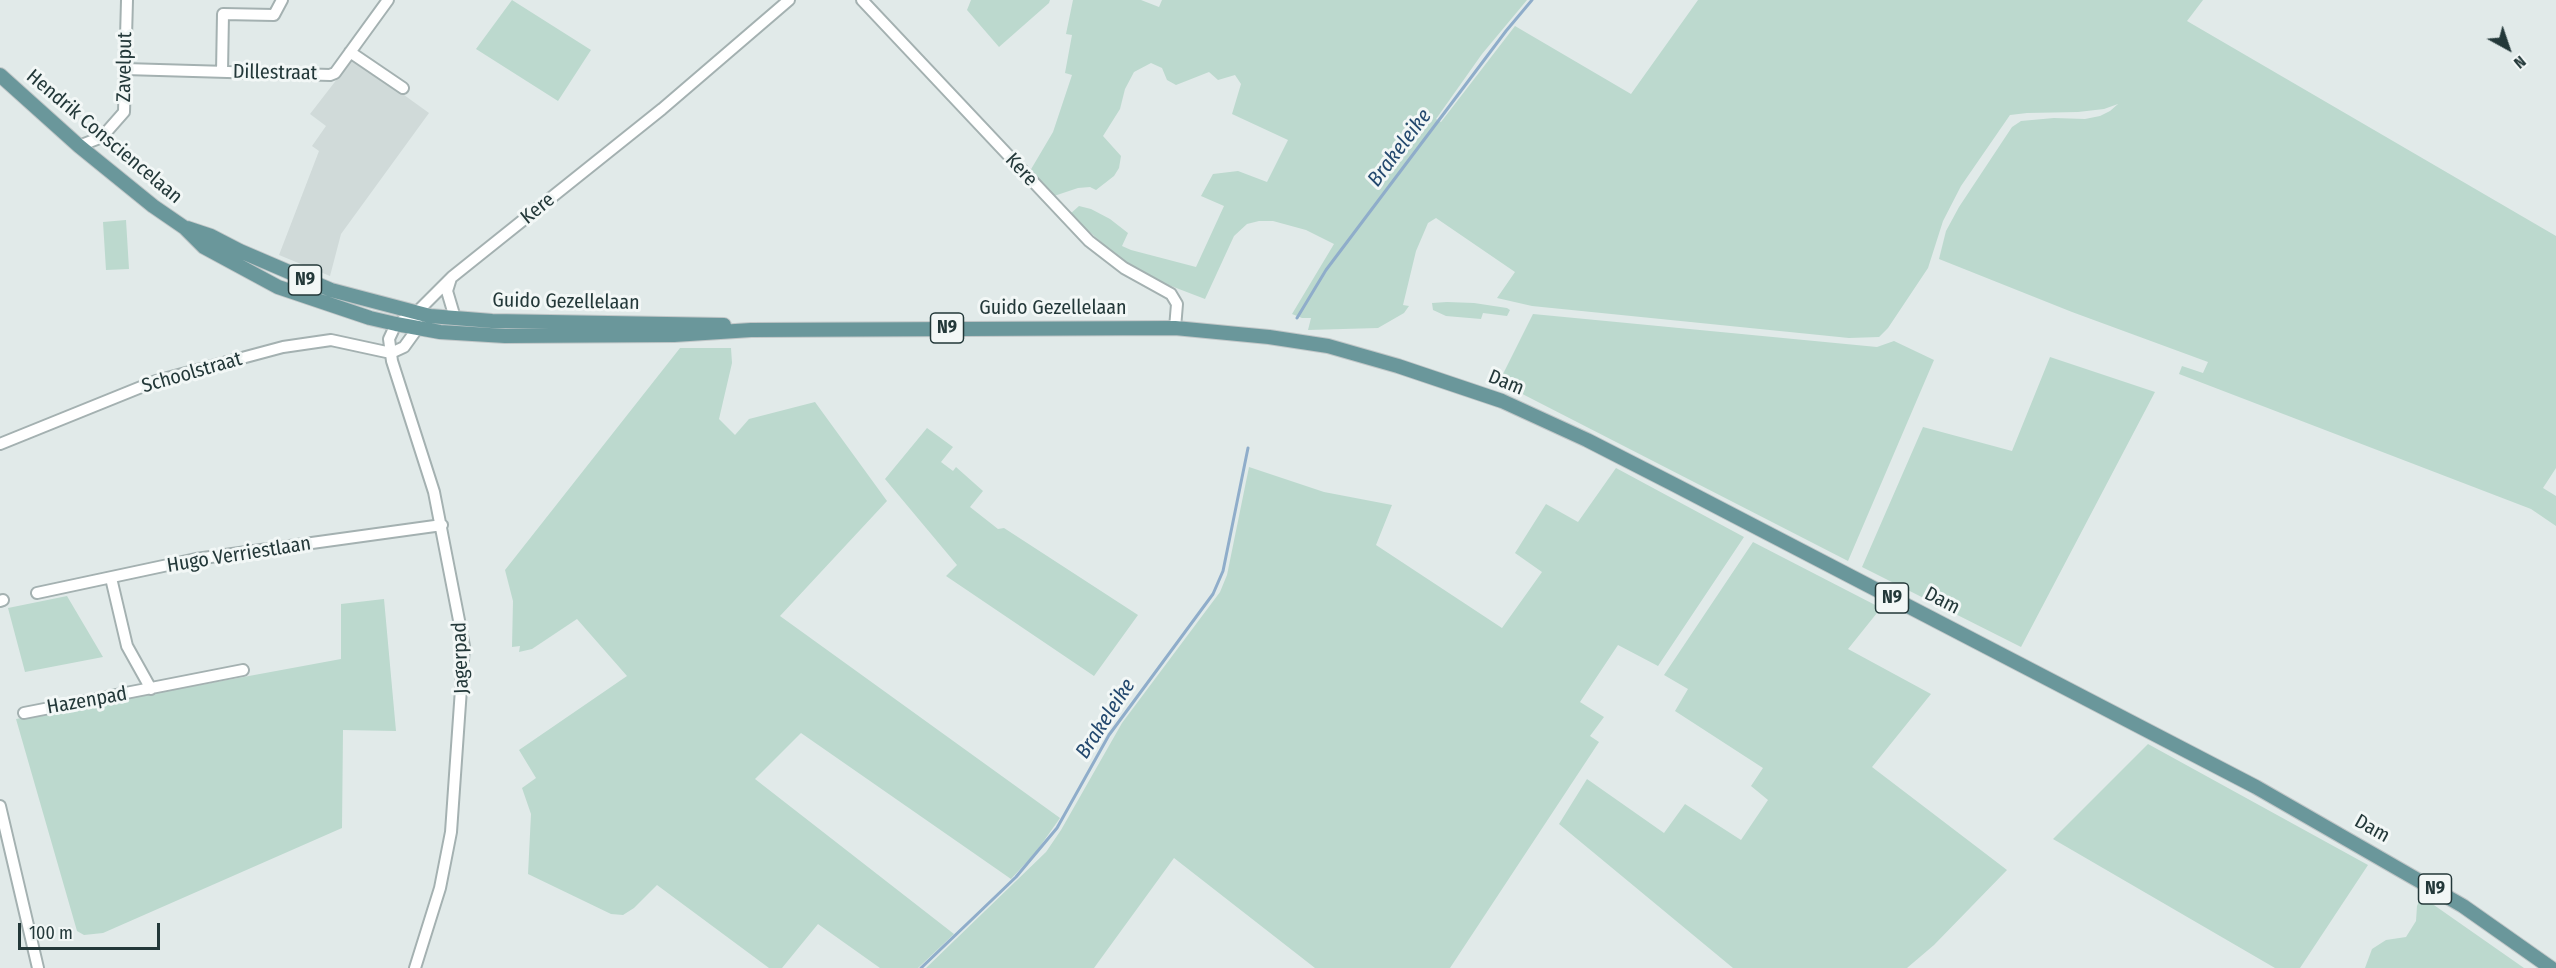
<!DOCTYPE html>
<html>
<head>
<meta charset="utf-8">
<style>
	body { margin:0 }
	#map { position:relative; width:2556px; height:968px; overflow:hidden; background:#e1eae9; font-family:"Fira Sans Condensed",sans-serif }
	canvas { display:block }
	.north { position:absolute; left:2478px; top:18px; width:60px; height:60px; -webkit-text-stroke:4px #f2f7f6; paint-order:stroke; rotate:140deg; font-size:16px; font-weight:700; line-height:24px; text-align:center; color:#233839 }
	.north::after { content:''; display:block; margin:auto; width:21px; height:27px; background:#233839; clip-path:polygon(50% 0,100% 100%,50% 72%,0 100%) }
	.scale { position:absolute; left:18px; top:923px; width:142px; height:27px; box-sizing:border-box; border:3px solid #233839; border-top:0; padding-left:8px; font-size:18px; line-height:21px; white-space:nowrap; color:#233839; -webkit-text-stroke:4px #f2f7f6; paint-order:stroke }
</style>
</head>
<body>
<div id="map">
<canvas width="2556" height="968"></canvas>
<div class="north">N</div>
<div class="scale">100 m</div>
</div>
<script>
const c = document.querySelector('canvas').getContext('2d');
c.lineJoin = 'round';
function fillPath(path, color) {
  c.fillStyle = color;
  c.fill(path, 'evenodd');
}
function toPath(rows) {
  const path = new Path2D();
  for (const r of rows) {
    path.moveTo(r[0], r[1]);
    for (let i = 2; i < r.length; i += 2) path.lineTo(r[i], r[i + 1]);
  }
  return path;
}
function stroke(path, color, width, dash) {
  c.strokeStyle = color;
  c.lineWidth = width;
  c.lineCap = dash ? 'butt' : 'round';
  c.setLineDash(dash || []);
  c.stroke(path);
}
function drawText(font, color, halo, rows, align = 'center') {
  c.font = font + ' "Fira Sans Condensed",sans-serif';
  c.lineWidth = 6;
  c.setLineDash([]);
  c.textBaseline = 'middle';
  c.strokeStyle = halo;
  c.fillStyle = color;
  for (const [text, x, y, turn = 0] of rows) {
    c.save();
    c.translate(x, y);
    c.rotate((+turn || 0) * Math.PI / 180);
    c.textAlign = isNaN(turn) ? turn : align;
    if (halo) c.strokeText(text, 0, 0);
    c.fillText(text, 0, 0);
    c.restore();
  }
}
fillPath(toPath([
	[351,61,357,61,429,113,341,234,330,276,279,255,319,151,312,146,326,126,310,114]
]), '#d0dad9');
fillPath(toPath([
	[512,0,591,50,558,101,476,49],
	[971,0,1050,0,1049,3,999,47,967,10],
	[1073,0,1141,0,1159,7,1162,0,1527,0,1482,54,1436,119,1441,122,1515,26,1631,94,1698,0,2203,0,2187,21,2556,236,2556,468,2543,488,2556,496,2556,526,2531,509,2179,374,2182,366,2203,373,2208,362,2072,312,1939,259,1946,231,1959,207,2012,127,2021,121,2054,118,2085,119,2100,116,2110,111,2118,104,2104,109,2078,112,2027,113,2010,115,1961,186,1943,221,1928,268,1888,328,1879,337,1849,338,1532,306,1497,298,1515,272,1436,218,1428,223,1416,251,1403,305,1409,306,1404,313,1378,328,1308,330,1311,318,1302,318,1292,314,1334,244,1306,230,1273,221,1259,221,1247,224,1234,236,1205,299,1145,276,1112,252,1070,214,1079,206,1091,209,1110,219,1128,233,1122,246,1131,250,1196,267,1224,206,1201,196,1213,174,1238,171,1267,182,1288,140,1232,114,1241,84,1235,75,1218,80,1209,72,1176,85,1167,80,1162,68,1151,63,1134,72,1125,89,1120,109,1103,136,1121,156,1119,168,1114,176,1096,190,1090,187,1078,188,1054,196,1030,171,1053,132,1072,75,1065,73,1072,35,1066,34],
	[126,220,129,269,106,270,103,222],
	[1447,302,1474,303,1507,308,1510,310,1507,316,1483,313,1481,319,1446,316,1433,310,1432,303],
	[1533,314,1877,347,1894,341,1934,360,1848,561,1499,382],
	[680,348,731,348,732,363,719,419,735,435,749,419,815,402,887,501,780,616,1060,818,1036,852,1011,879,801,733,755,779,954,934,918,968,880,968,818,924,782,968,769,968,657,885,634,908,623,915,611,914,528,874,531,814,522,788,536,778,519,750,627,676,577,619,532,649,519,652,520,646,512,647,513,601,505,570],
	[2050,357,2155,392,2021,647,1862,567,1923,427,2012,451],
	[927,428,953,447,941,462,953,471,956,467,983,491,970,507,998,529,1004,528,1138,615,1094,676,946,576,957,565,885,479],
	[1249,467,1324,492,1392,505,1376,545,1502,628,1542,572,1515,553,1546,504,1578,522,1616,468,1744,537,1658,666,1618,645,1580,702,1604,717,1590,736,1599,742,1450,968,1315,968,1174,858,1094,968,926,968,1046,852,1061,830,1122,723,1220,592,1227,575],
	[1753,542,1881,608,1848,649,1931,694,1872,767,2007,870,1934,945,1907,968,1733,968,1559,824,1587,779,1664,833,1685,804,1741,840,1768,800,1751,786,1763,768,1675,711,1688,689,1664,675],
	[67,596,103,657,25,672,8,608],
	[384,599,396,731,343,730,342,828,103,933,84,935,77,931,16,719,341,659,341,604],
	[2148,744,2368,865,2300,968,2275,968,2053,839],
	[2421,896,2524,968,2365,968,2372,949,2386,940,2406,937,2416,921,2417,906]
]), '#bcd9ce');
stroke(toPath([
	[1297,318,1326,270,1506,31,1532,0],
	[921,968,1016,877,1057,828,1109,735,1213,594,1223,571,1248,448]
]), '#8fadca', 3);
const minor = toPath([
	[862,0,1089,241,1124,268,1171,294,1177,304,1175,328],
	[350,52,403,88],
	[125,69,330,75,335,73,388,0],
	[222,72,223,14,274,15,282,0],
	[79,146,102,137,124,112,127,0],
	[451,278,447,291,455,318],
	[0,444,156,381,283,347,331,340,391,353,404,347,417,329,417,322],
	[111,578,127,646,151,689],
	[37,593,196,559,442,525],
	[0,601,3,600],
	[24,713,243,670],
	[0,806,38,968],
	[415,968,440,888,451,832,464,646,434,492,392,361,389,339,396,324,417,312,452,277,662,109,789,0]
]);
const major = toPath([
	[0,75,79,146,153,206,185,228,204,247,278,287,370,318,396,324,440,332,505,336,674,335,751,330,1175,328,1269,337,1328,346,1398,366,1502,401,1587,440,1675,485,2256,787,2463,906,2551,968],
	[187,228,211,236,240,251,331,290,430,316,492,321,724,325]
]);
stroke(minor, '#a4b1b1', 14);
stroke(major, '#c1c7c8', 16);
stroke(minor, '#fff', 10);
stroke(major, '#6a979b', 14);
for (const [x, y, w] of [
	[305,280,33],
	[947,328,33],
	[1892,598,33],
	[2435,889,33]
]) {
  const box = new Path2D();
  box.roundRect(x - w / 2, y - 15, w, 30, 4.5);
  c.fillStyle = '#f2f7f6';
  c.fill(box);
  stroke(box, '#233839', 1.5);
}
drawText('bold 18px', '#233839', null, [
	["N9",305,280],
	["N9",947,328],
	["N9",1892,598],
	["N9",2435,889]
]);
drawText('20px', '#233839', '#f2f7f6', [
	["Zavelput",125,67,-89],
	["Dillestraat",275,73,1],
	["Hendrik Consciencelaan",104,137,40],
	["Kere",1021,170,47],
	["Kere",538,209,-39],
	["Guido Gezellelaan",566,302,1],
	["Guido Gezellelaan",1053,308],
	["Schoolstraat",192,373,-16],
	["Dam",1506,383,22],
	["Hugo Verriestlaan",239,555,-9],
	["Dam",1942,601,27],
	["Jagerpad",461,658,-92],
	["Hazenpad",87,701,-10],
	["Dam",2372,829,29]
]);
drawText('italic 21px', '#24496f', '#f2f7f6', [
	["Brakeleike",1400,148,-53],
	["Brakeleike",1106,719,-57]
]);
</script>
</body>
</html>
